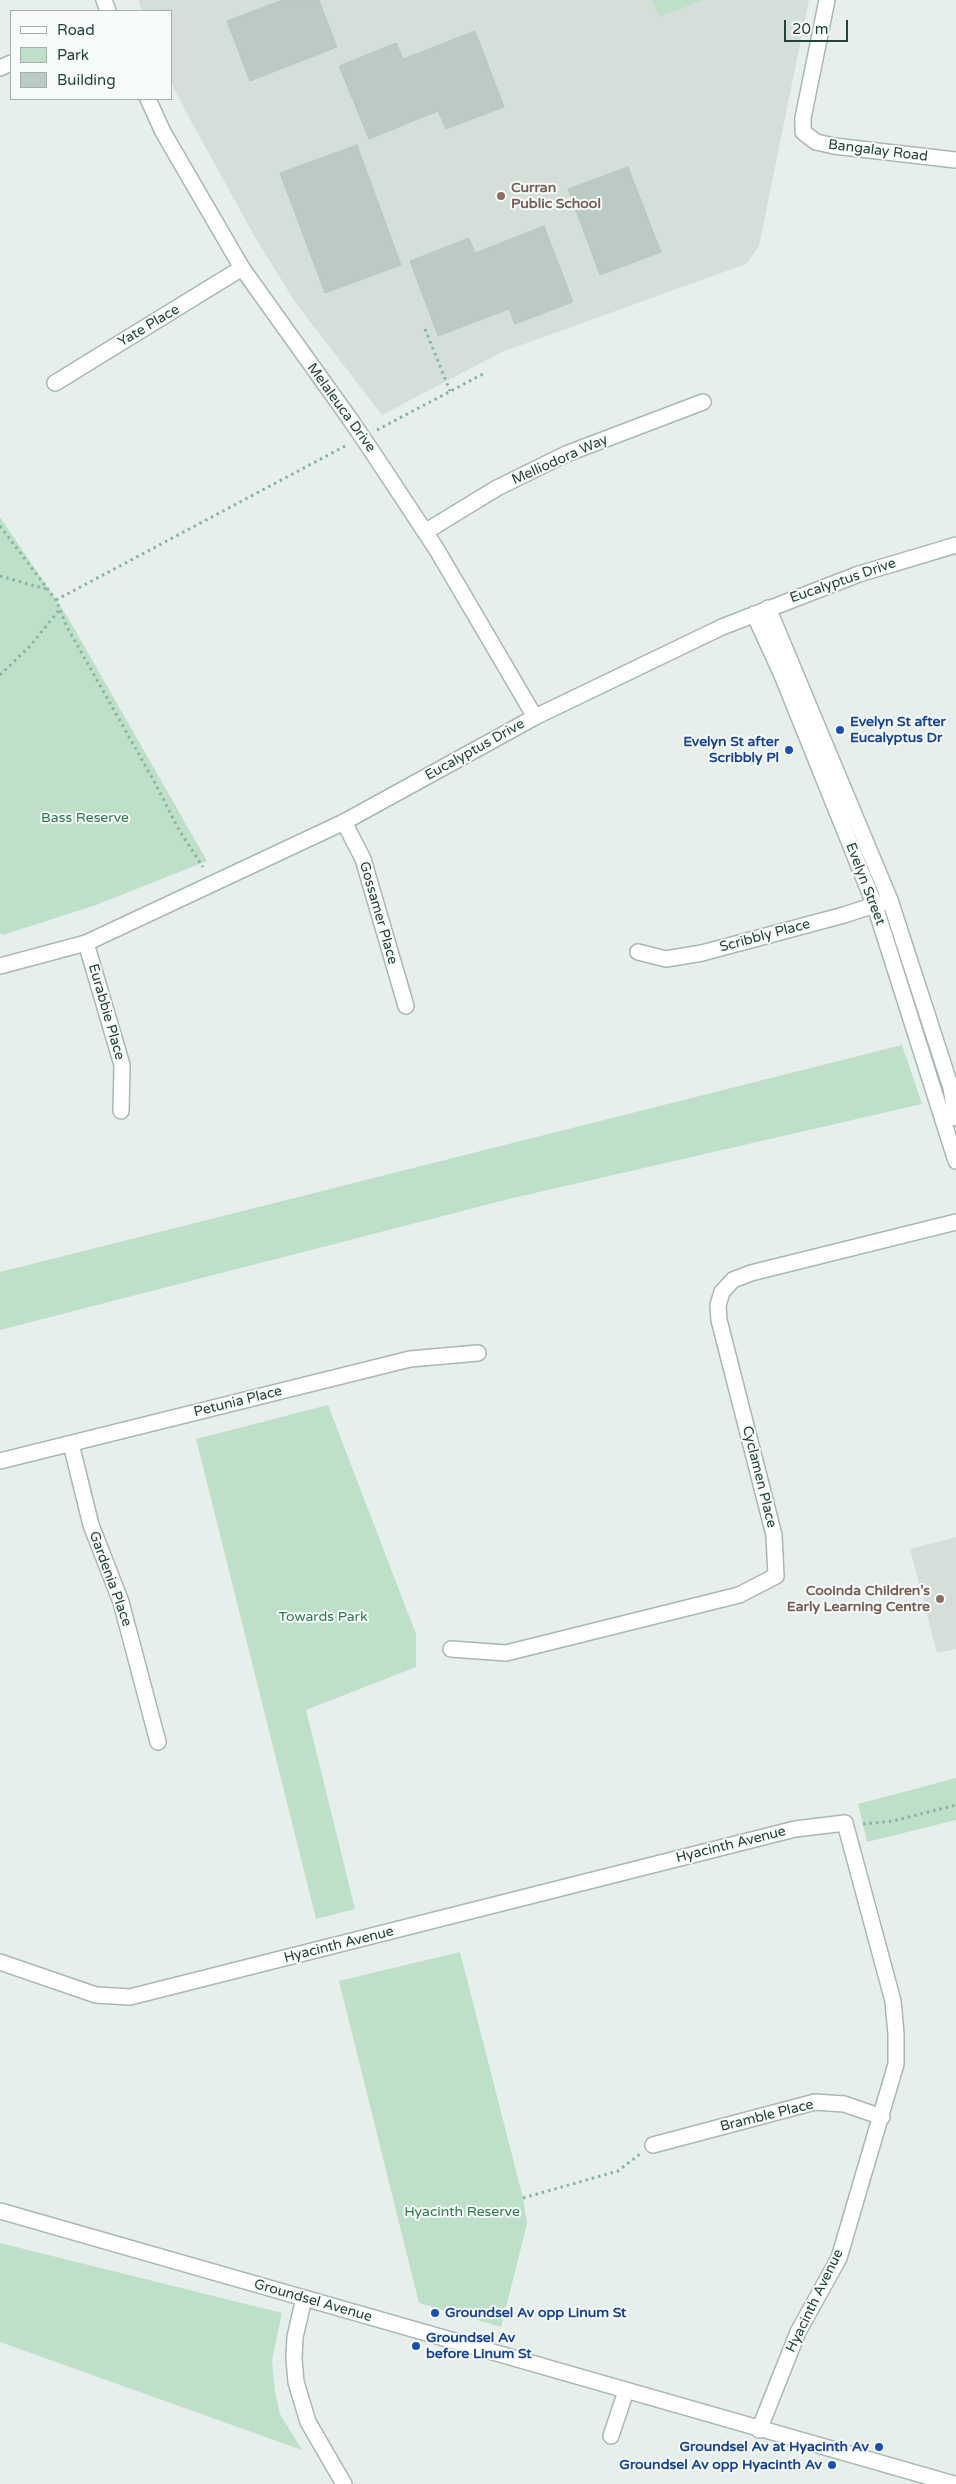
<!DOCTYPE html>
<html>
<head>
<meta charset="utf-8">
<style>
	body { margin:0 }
	#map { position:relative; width:956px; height:2484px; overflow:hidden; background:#e6efeb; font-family:"Varela Round",sans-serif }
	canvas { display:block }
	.legend { position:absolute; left:10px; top:10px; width:162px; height:90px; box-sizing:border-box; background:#f7fbf9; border:1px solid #a3b1ad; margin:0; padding:6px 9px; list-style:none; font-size:15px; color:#24423a }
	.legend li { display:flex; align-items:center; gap:10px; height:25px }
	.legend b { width:25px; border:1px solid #a3b1ad }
	.scale { position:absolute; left:784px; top:20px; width:64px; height:22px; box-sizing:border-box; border:2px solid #24423a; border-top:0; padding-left:6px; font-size:15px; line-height:18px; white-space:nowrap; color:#24423a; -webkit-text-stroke:4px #f7fbf9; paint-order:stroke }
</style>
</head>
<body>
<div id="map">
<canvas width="956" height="2484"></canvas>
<ul class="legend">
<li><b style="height:6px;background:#fff"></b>Road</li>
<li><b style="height:14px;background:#bfe0c8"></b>Park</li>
<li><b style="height:14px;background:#bbcac4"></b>Building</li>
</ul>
<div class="scale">20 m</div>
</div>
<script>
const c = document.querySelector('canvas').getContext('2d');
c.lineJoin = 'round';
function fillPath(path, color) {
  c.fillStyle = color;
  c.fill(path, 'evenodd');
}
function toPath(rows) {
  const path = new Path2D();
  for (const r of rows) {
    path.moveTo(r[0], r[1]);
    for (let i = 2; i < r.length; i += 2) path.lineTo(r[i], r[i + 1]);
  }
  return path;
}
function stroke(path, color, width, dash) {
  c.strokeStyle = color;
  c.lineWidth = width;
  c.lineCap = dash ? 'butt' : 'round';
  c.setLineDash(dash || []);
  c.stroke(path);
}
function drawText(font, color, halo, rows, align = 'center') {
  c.font = font + ' "Varela Round",sans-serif';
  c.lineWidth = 4;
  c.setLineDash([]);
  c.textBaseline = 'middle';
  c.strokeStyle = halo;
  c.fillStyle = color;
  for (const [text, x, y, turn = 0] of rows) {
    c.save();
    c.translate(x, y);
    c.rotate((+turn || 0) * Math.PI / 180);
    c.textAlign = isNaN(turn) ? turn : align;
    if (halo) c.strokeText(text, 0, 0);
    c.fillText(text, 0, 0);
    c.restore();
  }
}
fillPath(toPath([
	[138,0,809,0,759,246,746,264,502,352,382,415,295,302,255,237,191,121,171,82,171,11,142,11],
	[956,1537,956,1649,937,1653,910,1549]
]), '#d4dfda');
fillPath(toPath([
	[652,0,704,0,659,17],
	[0,517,67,616,207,861,96,905,3,935,0,933],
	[902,1045,922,1104,509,1199,0,1330,0,1272],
	[328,1405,416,1634,416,1667,306,1710,355,1909,316,1919,196,1439],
	[956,1778,956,1820,867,1842,858,1804],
	[460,1952,523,2198,527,2224,501,2327,419,2303,339,1981],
	[0,2243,282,2313,272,2360,275,2392,280,2414,302,2450,0,2342]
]), '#bfe0c8');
const building = toPath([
	[282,0,319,0,337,47,250,81,227,21,282,0],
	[475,31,504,107,446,129,438,111,369,139,339,66,396,43,403,59,475,31],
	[357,145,401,265,325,293,280,173,357,145],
	[628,167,661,252,600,275,568,189,628,167],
	[544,226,573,302,515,324,509,309,438,336,410,261,469,238,475,253,544,226]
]);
fillPath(building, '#bbcac4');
stroke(building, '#b8c9c2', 1);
const minor = toPath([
	[104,0,108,11],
	[827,0,803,118,803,132,816,142,834,146,956,160],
	[0,68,11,63],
	[148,99,163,132,242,268,350,419],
	[55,383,242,268],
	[373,453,437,550,535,717],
	[425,532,497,488,566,454,703,402],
	[344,822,363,859,406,1006],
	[86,943,122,1065,121,1111],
	[638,952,666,959,702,953,844,915,890,900],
	[71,1444,91,1525,121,1602,158,1742],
	[0,1461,410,1359,478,1353],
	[451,1649,506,1653,739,1595,776,1576,774,1535,719,1320,718,1305,722,1292,733,1280,751,1273,956,1222],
	[0,1962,96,1995,130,1997,795,1829,845,1823,893,2001,896,2034,896,2064,839,2258,798,2332,759,2430],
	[653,2145,815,2102,844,2104,882,2117],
	[304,2298,295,2337,294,2359,296,2382,308,2422,344,2484],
	[611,2436,626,2391]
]);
const tertiary = toPath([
	[768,608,890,900,951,1088,956,1118],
	[754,614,781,673,875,906,956,1161],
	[0,966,86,943,344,822,535,717,722,627,859,574,956,545],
	[0,2211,954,2484]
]);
stroke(minor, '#a8b8b2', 18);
stroke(tertiary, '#a8b8b2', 18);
stroke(toPath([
	[425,329,450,391],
	[377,430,483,374],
	[0,526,56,600,67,627,154,781,179,830,203,867],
	[0,576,46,589],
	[56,600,347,445],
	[0,675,31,645,60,609],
	[863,1824,893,1821,956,1805],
	[523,2198,618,2171,640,2154]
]), '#86b3a5', 3, [2.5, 4]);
stroke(minor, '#fff', 15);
stroke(tertiary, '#fff', 15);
const minorBridge = toPath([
	[350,419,373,453]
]);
stroke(minorBridge, '#a8b8b2', 18, []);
stroke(minorBridge, '#fff', 15);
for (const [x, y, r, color] of [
	[501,196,5,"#8d6e63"],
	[840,730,5,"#1a4fb4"],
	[789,750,5,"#1a4fb4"],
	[940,1599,5,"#8d6e63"],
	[435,2313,5,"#1a4fb4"],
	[416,2346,5,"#1a4fb4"],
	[879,2447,5,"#1a4fb4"],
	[832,2465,5,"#1a4fb4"]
]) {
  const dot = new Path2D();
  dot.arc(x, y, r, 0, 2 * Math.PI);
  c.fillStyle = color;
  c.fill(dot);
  stroke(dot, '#f7fbf9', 2);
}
drawText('14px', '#24423a', '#f7fbf9', [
	["Bangalay Road",878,151,7],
	["Yate Place",149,326,-31],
	["Melaleuca Drive",341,408,54],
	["Melliodora Way",560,460,-24],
	["Eucalyptus Drive",843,581,-19],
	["Eucalyptus Drive",475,750,-29],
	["Evelyn Street",865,884,69],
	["Gossamer Place",378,913,74],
	["Scribbly Place",765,936,-15],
	["Eurabbie Place",106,1012,74],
	["Petunia Place",238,1402,-14],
	["Cyclamen Place",759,1477,76],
	["Gardenia Place",110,1579,70],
	["Hyacinth Avenue",731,1845,-14],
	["Hyacinth Avenue",339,1945,-14],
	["Bramble Place",767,2116,-14],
	["Groundsel Avenue",313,2301,16],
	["Hyacinth Avenue",815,2301,-64]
]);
drawText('bold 14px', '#785e54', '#f7fbf9', [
	["Curran",511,188],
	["Public School",511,204],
	["Cooinda Children’s",930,1591,"right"],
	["Early Learning Centre",930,1607,"right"]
], 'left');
drawText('bold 14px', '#164399', '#f7fbf9', [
	["Evelyn St after",850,722],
	["Eucalyptus Dr",850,738],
	["Evelyn St after",779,742,"right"],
	["Scribbly Pl",779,758,"right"],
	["Groundsel Av opp Linum St",445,2313],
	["Groundsel Av",426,2338],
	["before Linum St",426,2354],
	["Groundsel Av at Hyacinth Av",869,2447,"right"],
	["Groundsel Av opp Hyacinth Av",822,2465,"right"]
], 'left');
drawText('14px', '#2d7a4b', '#f7fbf9', [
	["Bass Reserve",85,818],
	["Towards Park",323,1617],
	["Hyacinth Reserve",462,2212]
]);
</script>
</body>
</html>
